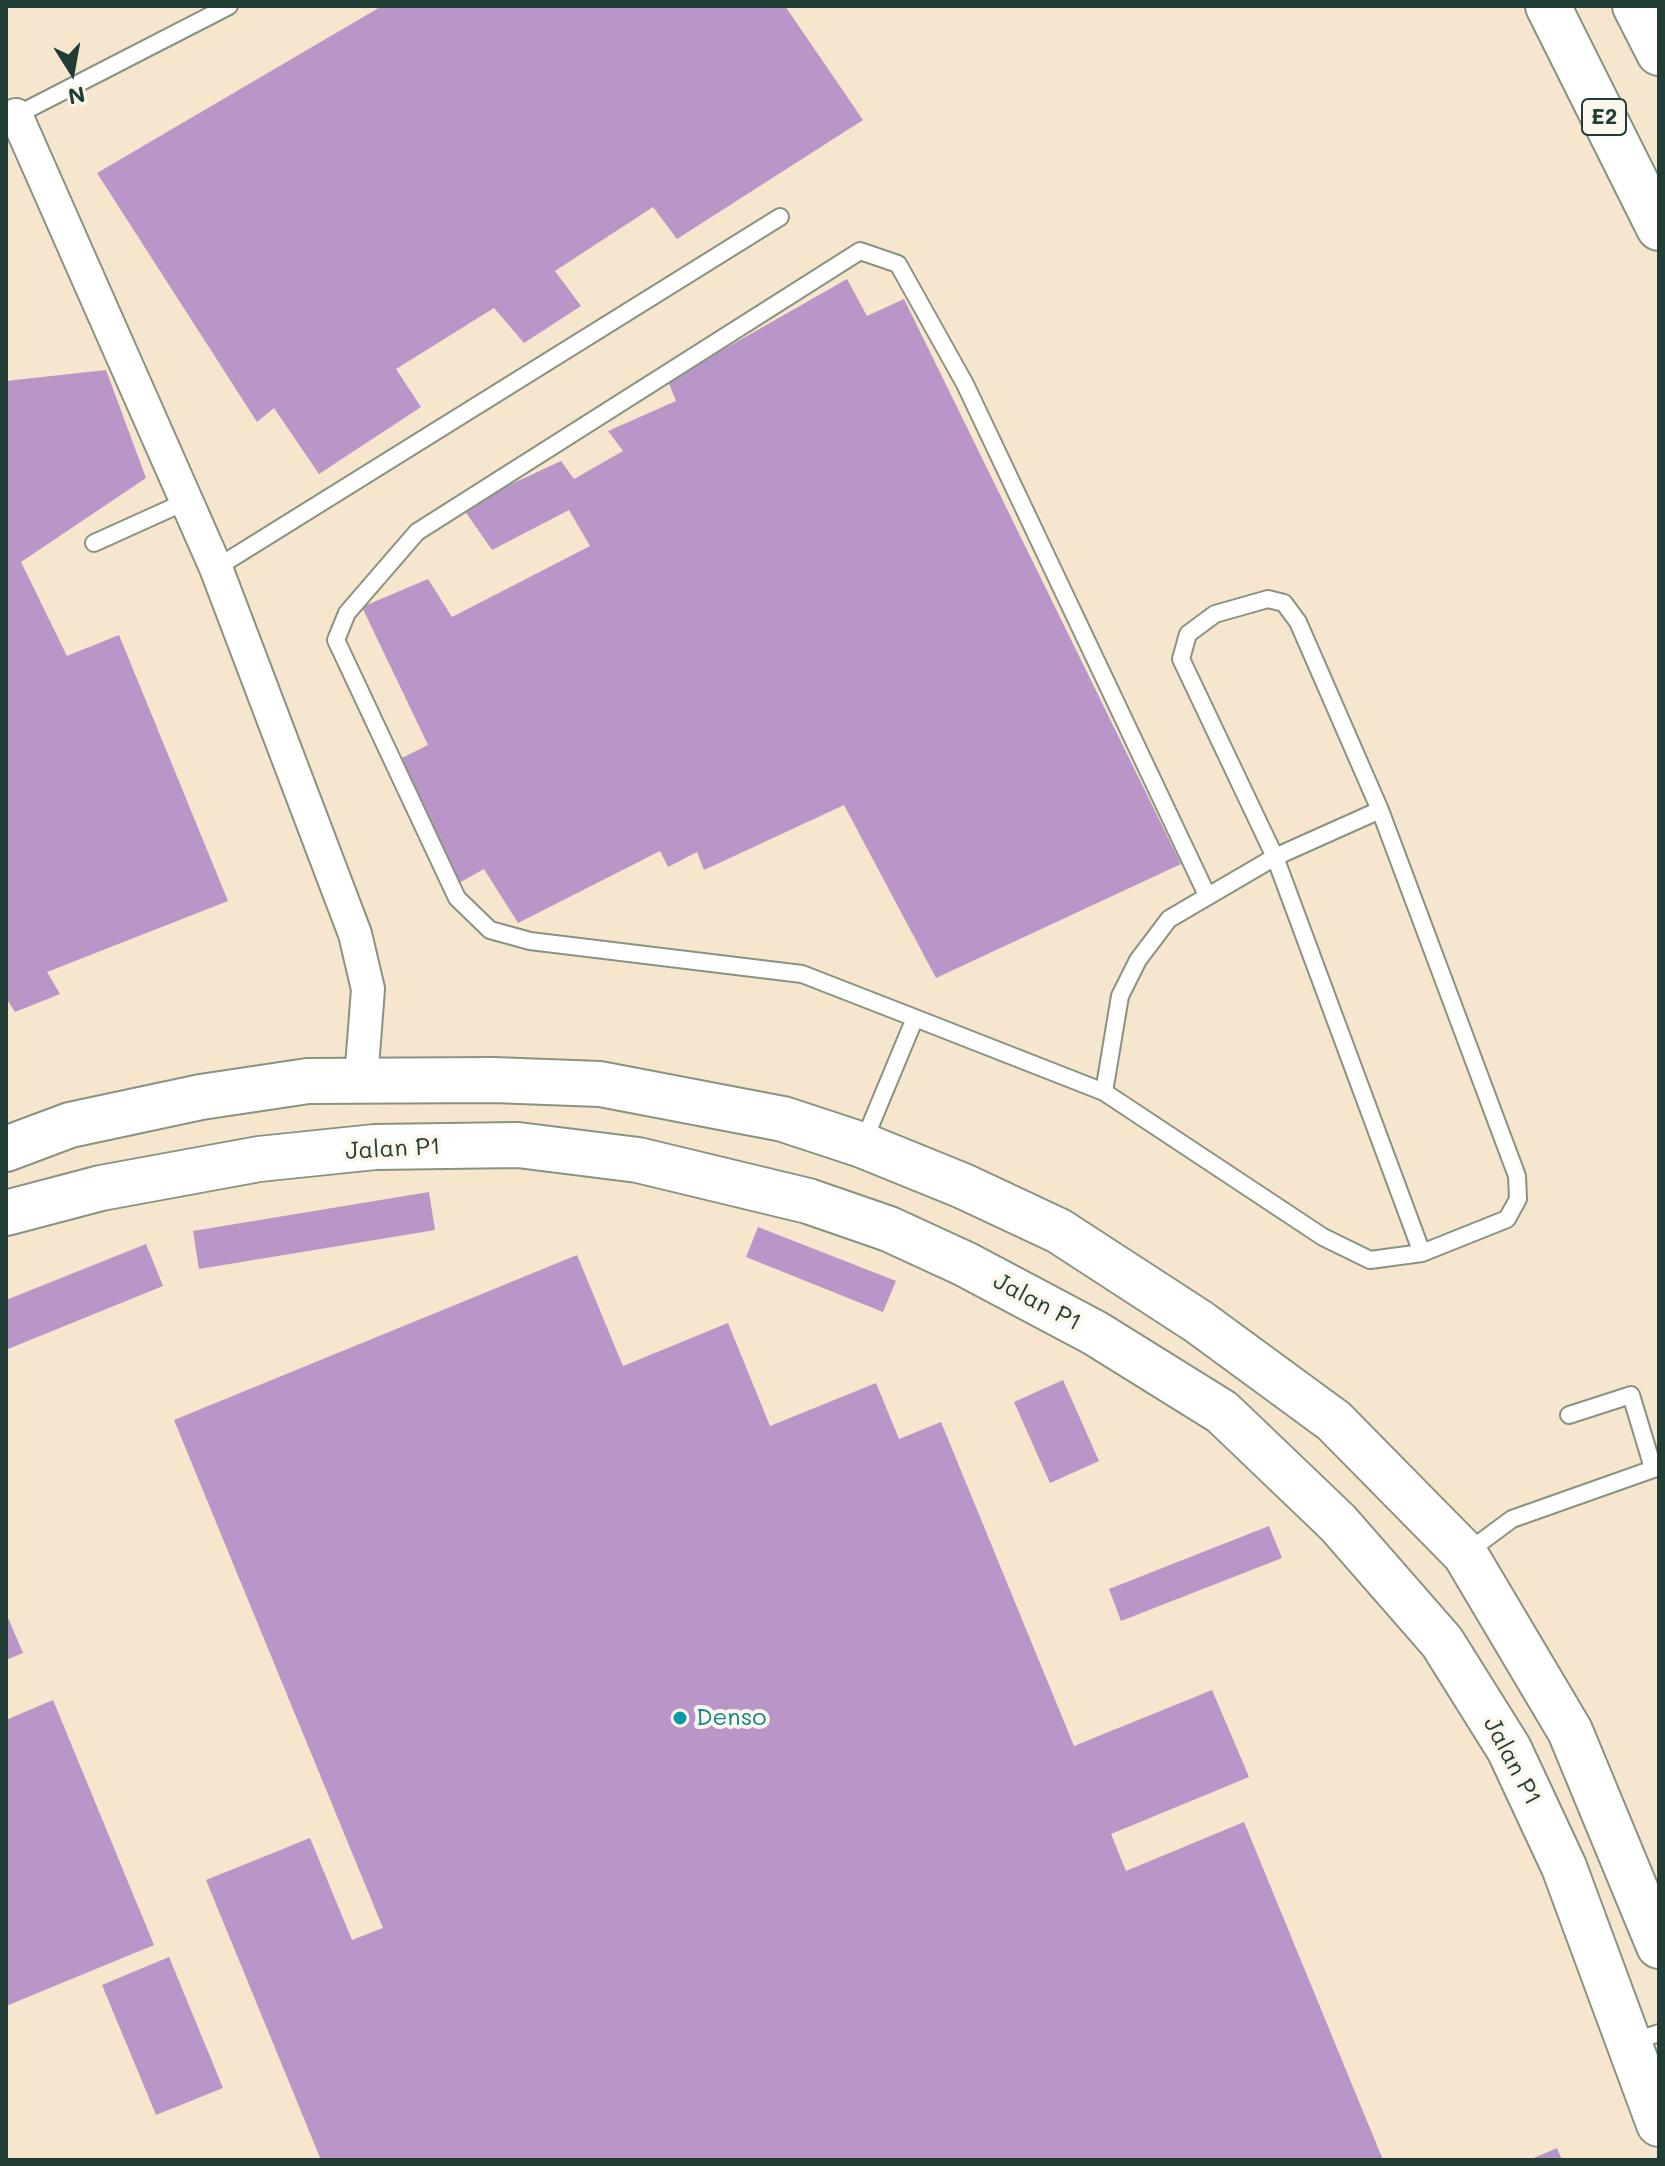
<!DOCTYPE html>
<html>
<head>
<meta charset="utf-8">
<style>
	body { margin:0 }
	#map { position:relative; width:1665px; height:2166px; overflow:hidden; background:#f5e6cd; font-family:Mali,sans-serif }
	canvas { display:block }
	.frame { position:absolute; inset:0; border:8px solid #1f3d34; pointer-events:none }
	.north { position:absolute; left:32px; top:32px; width:80px; height:80px; -webkit-text-stroke:6px #fbf7ec; paint-order:stroke; rotate:169deg; font-size:22px; font-weight:700; line-height:32px; text-align:center; color:#1f3d34 }
	.north::after { content:''; display:block; margin:auto; width:28px; height:36px; background:#1f3d34; clip-path:polygon(50% 0,100% 100%,50% 72%,0 100%) }
</style>
</head>
<body>
<div id="map">
<canvas width="1665" height="2166"></canvas>
<div class="frame"></div>
<div class="north">N</div>
</div>
<script>
const c = document.querySelector('canvas').getContext('2d');
c.lineJoin = 'round';
function fillPath(path, color) {
  c.fillStyle = color;
  c.fill(path, 'evenodd');
}
function toPath(rows) {
  const path = new Path2D();
  for (const r of rows) {
    path.moveTo(r[0], r[1]);
    for (let i = 2; i < r.length; i += 2) path.lineTo(r[i], r[i + 1]);
  }
  return path;
}
function stroke(path, color, width, dash) {
  c.strokeStyle = color;
  c.lineWidth = width;
  c.lineCap = dash ? 'butt' : 'round';
  c.setLineDash(dash || []);
  c.stroke(path);
}
function drawText(font, color, halo, rows, align = 'center') {
  c.font = font + ' Mali,sans-serif';
  c.lineWidth = 8;
  c.setLineDash([]);
  c.textBaseline = 'middle';
  c.strokeStyle = halo;
  c.fillStyle = color;
  for (const [text, x, y, turn = 0] of rows) {
    c.save();
    c.translate(x, y);
    c.rotate((+turn || 0) * Math.PI / 180);
    c.textAlign = isNaN(turn) ? turn : align;
    if (halo) c.strokeText(text, 0, 0);
    c.fillText(text, 0, 0);
    c.restore();
  }
}
fillPath(toPath([
	[382,6,785,6,863,120,677,239,653,207,555,271,581,306,524,343,494,308,396,369,421,407,319,474,274,408,257,422,97,173],
	[847,279,867,316,904,299,1181,864,936,978,844,805,704,870,697,852,668,867,660,851,518,923,484,869,457,884,394,762,428,745,362,607,428,579,452,617,590,546,569,510,492,550,462,507,561,461,574,479,623,451,608,431,676,401,668,381],
	[106,370,146,478,21,562,67,656,119,635,228,901,47,972,60,994,15,1012,6,998,6,381],
	[429,1192,435,1230,199,1269,193,1231],
	[758,1227,896,1281,883,1312,746,1257],
	[146,1244,163,1286,8,1349,6,1300],
	[577,1255,623,1366,728,1323,770,1426,876,1383,899,1439,941,1422,1074,1746,1212,1690,1249,1777,1111,1834,1126,1871,1244,1822,1383,2160,321,2160,206,1880,310,1838,352,1940,383,1928,174,1420],
	[1063,1380,1099,1461,1050,1483,1014,1402],
	[1269,1526,1282,1558,1121,1621,1109,1589],
	[6,1613,23,1653,6,1660],
	[53,1700,154,1945,6,2006,6,1720],
	[169,1957,223,2088,156,2115,102,1985],
	[1557,2148,1562,2160,1529,2160]
]), '#ba95c7');
const service = toPath([
	[11,118,229,6],
	[94,543,187,501],
	[216,568,780,217],
	[915,1018,802,974,530,941,490,930,457,898,336,640,347,613,417,532,860,251,898,264,965,384,1207,895],
	[1104,1092,1120,996,1138,960,1169,919,1275,857,1380,810],
	[863,1143,915,1018,1104,1092,1323,1237,1370,1260,1422,1253,1507,1219,1518,1199,1517,1176,1380,810,1298,622,1284,603,1268,599,1215,614,1188,634,1181,659,1275,857,1422,1253],
	[1569,1415,1631,1395,1653,1468],
	[1466,1553,1512,1519,1659,1467],
	[1632,2042,1659,2033]
]);
const minor = toPath([
	[16,115,216,568,355,934,368,989,361,1080]
]);
const secondary = toPath([
	[6,1149,70,1125,201,1097,308,1081,493,1080,600,1084,783,1119,862,1145,963,1186,1059,1231,1199,1322,1334,1421,1465,1554,1570,1731,1659,1946],
	[6,1213,101,1188,259,1159,375,1147,518,1145,638,1160,808,1201,889,1229,965,1264,1095,1333,1222,1412,1338,1523,1442,1642,1509,1749,1564,1867,1659,2124]
]);
const motorway = toPath([
	[1548,6,1659,228],
	[1635,6,1659,53]
]);
stroke(service, '#8a9280', 20);
stroke(minor, '#8a9280', 36);
stroke(secondary, '#8a9280', 48);
stroke(motorway, '#8a9280', 48);
stroke(service, '#fff', 16);
stroke(minor, '#fff', 32);
stroke(secondary, '#fff', 44);
stroke(motorway, '#fff', 44);
for (const [x, y, r, color] of [
	[680,1718,8,"#0f9aa8"]
]) {
  const dot = new Path2D();
  dot.arc(x, y, r, 0, 2 * Math.PI);
  c.fillStyle = color;
  c.fill(dot);
  stroke(dot, '#fbf7ec', 3);
}
for (const [x, y, w] of [
	[1604,117,44]
]) {
  const box = new Path2D();
  box.roundRect(x - w / 2, y - 18, w, 36, 6);
  c.fillStyle = '#fbf7ec';
  c.fill(box);
  stroke(box, '#1f3d34', 2);
}
drawText('bold 22px', '#1f3d34', null, [
	["E2",1604,117]
]);
drawText('24px', '#1f3d34', '#fbf7ec', [
	["Jalan P1",393,1149,-3],
	["Jalan P1",1037,1302,28],
	["Jalan P1",1512,1761,62]
]);
drawText('24px', '#0d838f', '#fbf7ec', [
	["Denso",696,1718]
], 'left');
</script>
</body>
</html>
